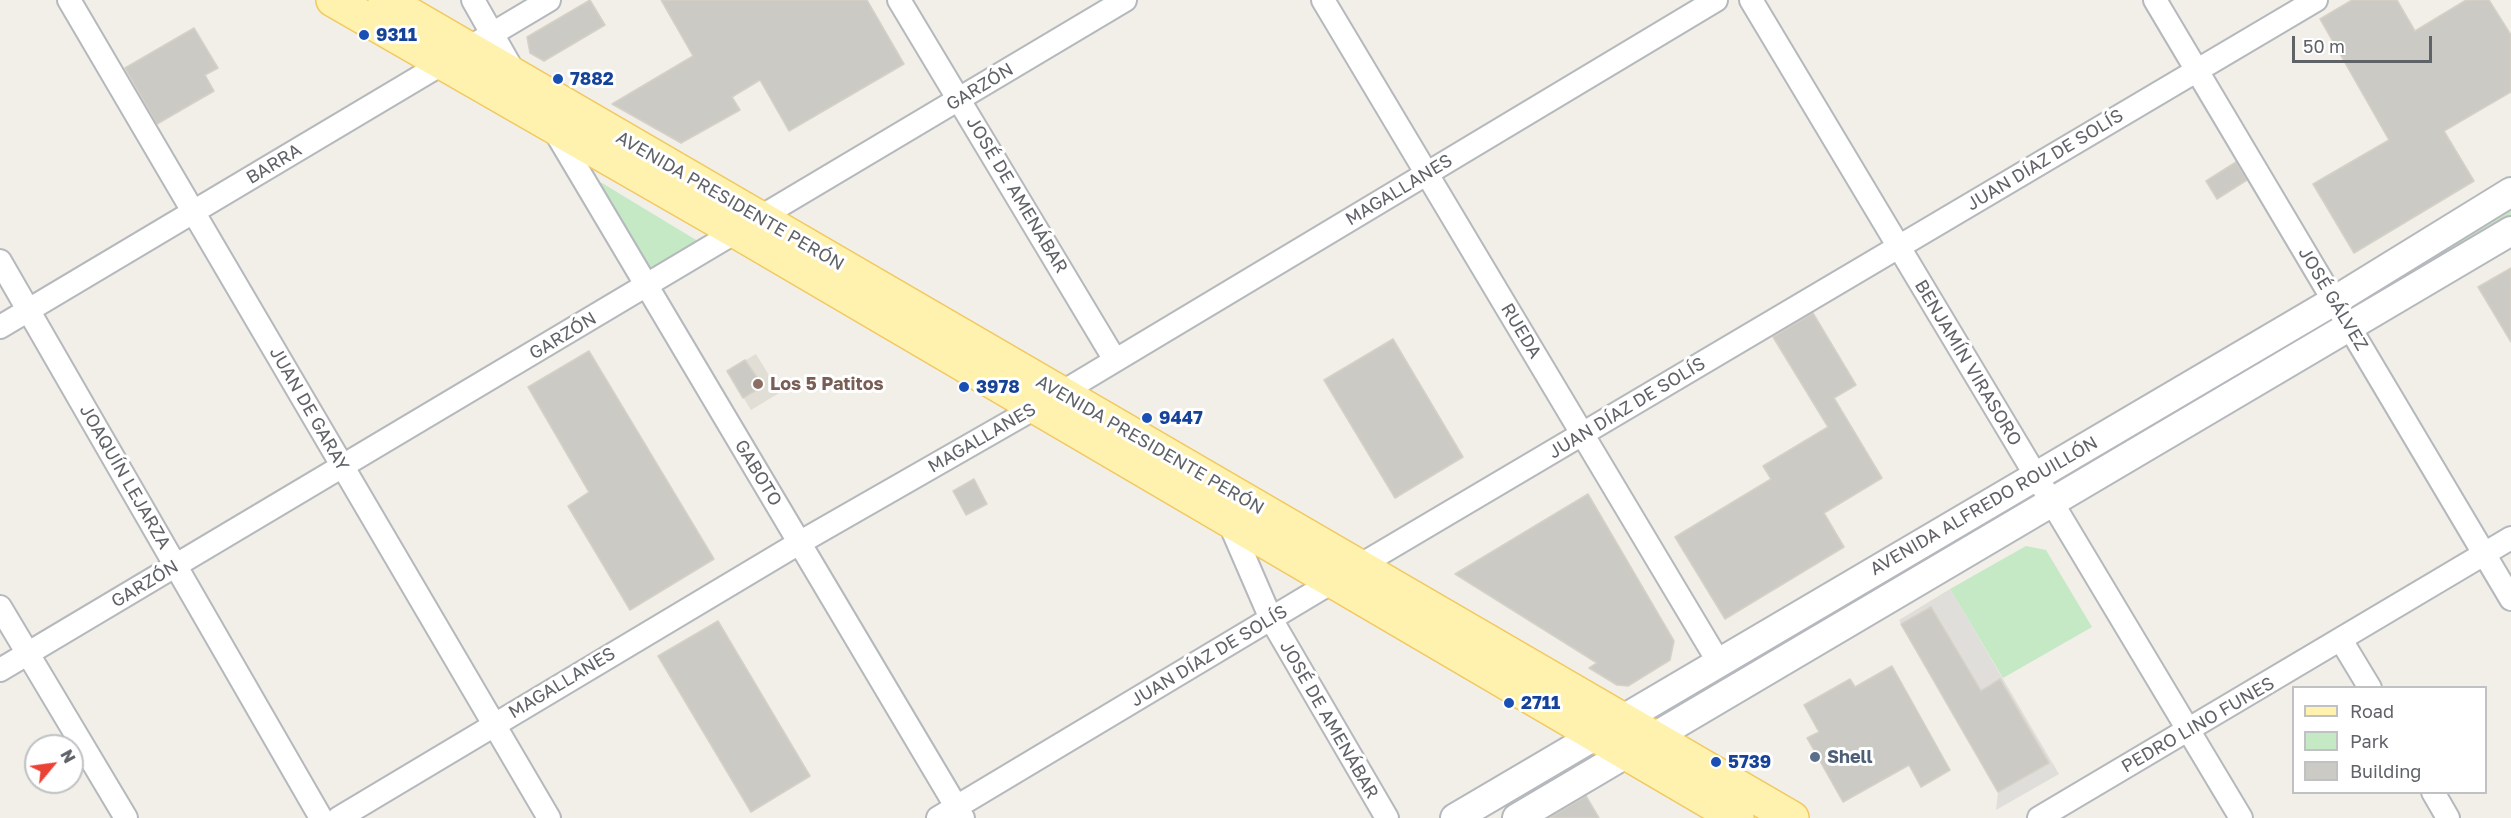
<!DOCTYPE html>
<html>
<head>
<meta charset="utf-8">
<style>
	body { margin:0 }
	#map { position:relative; width:2511px; height:818px; overflow:hidden; background:#f1efe8; font-family:"Golos Text",sans-serif }
	canvas { display:block }
	.legend { position:absolute; left:2292px; top:686px; width:195px; height:108px; box-sizing:border-box; background:#fff; border:2px solid #bfc1c3; margin:0; padding:8px 10px; list-style:none; font-size:18px; color:#5f6368 }
	.legend li { display:flex; align-items:center; gap:12px; height:30px }
	.legend b { width:30px; border:2px solid #bfc1c3 }
	.north { position:absolute; left:24px; top:734px; width:60px; height:60px; box-sizing:border-box; background:#fff; border:2px solid #bfc1c3; border-radius:50%; rotate:61deg; font-size:16px; font-weight:700; line-height:24px; text-align:center; color:#5f6368 }
	.north::after { content:''; display:block; margin:auto; width:21px; height:27px; background:#ea4335; clip-path:polygon(50% 0,100% 100%,50% 72%,0 100%) }
	.scale { position:absolute; left:2292px; top:36px; width:140px; height:27px; box-sizing:border-box; border:3px solid #5f6368; border-top:0; padding-left:8px; font-size:18px; line-height:21px; white-space:nowrap; color:#5f6368; -webkit-text-stroke:4px #fff; paint-order:stroke }
</style>
</head>
<body>
<div id="map">
<canvas width="2511" height="818"></canvas>
<ul class="legend">
<li><b style="height:8px;background:#fff2af"></b>Road</li>
<li><b style="height:16px;background:#c5e8c5"></b>Park</li>
<li><b style="height:16px;background:#cccac5"></b>Building</li>
</ul>
<div class="north">N</div>
<div class="scale">50 m</div>
</div>
<script>
const c = document.querySelector('canvas').getContext('2d');
c.lineJoin = 'round';
function fillPath(path, color) {
  c.fillStyle = color;
  c.fill(path, 'evenodd');
}
function toPath(rows) {
  const path = new Path2D();
  for (const r of rows) {
    path.moveTo(r[0], r[1]);
    for (let i = 2; i < r.length; i += 2) path.lineTo(r[i], r[i + 1]);
  }
  return path;
}
function stroke(path, color, width, dash) {
  c.strokeStyle = color;
  c.lineWidth = width;
  c.lineCap = dash ? 'butt' : 'round';
  c.setLineDash(dash || []);
  c.stroke(path);
}
function drawText(font, color, halo, rows, align = 'center') {
  c.font = font + ' "Golos Text",sans-serif';
  c.lineWidth = 6;
  c.setLineDash([]);
  c.textBaseline = 'middle';
  c.strokeStyle = halo;
  c.fillStyle = color;
  for (const [text, x, y, turn = 0] of rows) {
    c.save();
    c.translate(x, y);
    c.rotate((+turn || 0) * Math.PI / 180);
    c.textAlign = isNaN(turn) ? turn : align;
    if (halo) c.strokeText(text, 0, 0);
    c.fillText(text, 0, 0);
    c.restore();
  }
}
fillPath(toPath([
	[1950,589,2059,774,1996,810,1998,792,1899,620]
]), '#e0deda');
fillPath(toPath([
	[756,354,770,377,775,375,784,390,751,410,727,371]
]), '#e1ded6');
fillPath(toPath([
	[599,183,602,183,701,243,648,274],
	[2511,204,2511,218,2383,294,2377,284],
	[2007,504,2013,514,1680,713,1674,703],
	[2026,546,2046,550,2092,627,2003,678,1950,589]
]), '#c5e8c5');
const building = toPath([
	[590,0,605,25,544,61,530,53,527,37,590,0],
	[661,0,867,0,904,64,789,131,760,80,732,97,740,110,681,143,612,104,693,56,661,0],
	[2352,0,2397,0,2415,31,2466,0,2489,0,2511,35,2511,92,2444,131,2474,181,2354,253,2313,184,2389,140,2320,19,2352,0],
	[194,28,218,68,205,75,214,91,157,124,125,68,194,28],
	[2236,162,2247,180,2217,199,2206,181,2236,162],
	[2511,268,2511,342,2478,287,2511,268],
	[1813,313,1856,385,1834,398,1882,478,1824,513,1844,547,1725,619,1675,537,1771,479,1763,466,1828,427,1773,337,1813,313],
	[1393,339,1463,457,1395,498,1324,380,1393,339],
	[589,351,714,559,630,610,568,506,589,492,528,387,589,351],
	[745,360,763,386,743,398,727,371,745,360],
	[974,479,987,504,966,515,953,491,974,479],
	[1588,494,1674,641,1670,660,1628,686,1617,685,1589,668,1597,663,1455,574,1588,494],
	[1931,607,1981,691,2000,679,2049,763,1998,792,1901,624,1931,607],
	[718,621,810,776,751,812,658,656,718,621],
	[1892,666,1950,770,1921,787,1909,765,1843,802,1807,738,1819,732,1804,705,1850,679,1855,687,1892,666],
	[1586,796,1599,818,1549,818,1586,796]
]);
fillPath(building, '#cccac5');
stroke(building, '#d6d1c6', 1.5);
const minor = toPath([
	[69,0,549,818],
	[473,0,516,76],
	[899,0,1115,360],
	[1323,0,1718,661],
	[1751,0,2241,818],
	[2155,0,2511,599],
	[553,128,963,818],
	[0,261,321,818],
	[0,327,549,0],
	[1229,522,1271,619,1387,818],
	[0,607,126,818],
	[2341,640,2370,688],
	[0,670,1125,0],
	[2433,792,2448,818],
	[339,818,799,543,1061,393,1716,0],
	[938,818,1332,582,2316,0],
	[2039,818,2511,538]
]);
const tertiary = toPath([
	[1455,818,2334,301,2511,192],
	[1517,818,2511,231]
]);
const primary = toPath([
	[333,0,737,232,1737,818],
	[385,0,1792,818]
]);
stroke(minor, '#b5b8bc', 26);
stroke(tertiary, '#b5b8bc', 32);
stroke(primary, '#f2c960', 36);
stroke(minor, '#fff', 22);
stroke(tertiary, '#fff', 28);
stroke(primary, '#fff2af', 33);
for (const [x, y, r, color] of [
	[364,35,6,"#1a4fb4"],
	[558,79,6,"#1a4fb4"],
	[758,384,6,"#8d6e63"],
	[964,387,6,"#1a4fb4"],
	[1147,418,6,"#1a4fb4"],
	[1509,703,6,"#1a4fb4"],
	[1815,757,6,"#5c6f8a"],
	[1716,762,6,"#1a4fb4"]
]) {
  const dot = new Path2D();
  dot.arc(x, y, r, 0, 2 * Math.PI);
  c.fillStyle = color;
  c.fill(dot);
  stroke(dot, '#fff', 2);
}
drawText('bold 18px', '#164399', '#fff', [
	["9311",376,35],
	["7882",570,79],
	["3978",976,387],
	["9447",1159,418],
	["2711",1521,703],
	["5739",1728,762]
], 'left');
drawText('18px', '#5f6368', '#fff', [
	["GARZÓN",980,87,-31],
	["JUAN DÍAZ DE SOLÍS",2045,160,-31],
	["BARRA",274,164,-31],
	["MAGALLANES",1399,190,-31],
	["JOSÉ DE AMENÁBAR",1017,195,59],
	["AVENIDA PRESIDENTE PERÓN",730,201,30],
	["JOSÉ GÁLVEZ",2333,299,59],
	["RUEDA",1521,331,59],
	["GARZÓN",563,336,-31],
	["BENJAMÍN VIRASORO",1968,363,59],
	["JUAN DÍAZ DE SOLÍS",1627,408,-31],
	["JUAN DE GARAY",309,409,60],
	["MAGALLANES",982,438,-30],
	["AVENIDA PRESIDENTE PERÓN",1150,445,30],
	["GABOTO",758,473,59],
	["JOAQUÍN LEJARZA",125,477,60],
	["AVENIDA ALFREDO ROUILLÓN",1984,506,-30],
	["GARZÓN",145,584,-31],
	["JUAN DÍAZ DE SOLÍS",1209,656,-31],
	["MAGALLANES",562,683,-31],
	["JOSÉ DE AMENÁBAR",1329,720,60],
	["PEDRO LINO FUNES",2198,725,-30]
]);
drawText('bold 18px', '#785e54', '#fff', [
	["Los 5 Patitos",770,384]
], 'left');
drawText('bold 18px', '#4e5e75', '#fff', [
	["Shell",1827,757]
], 'left');
</script>
</body>
</html>
